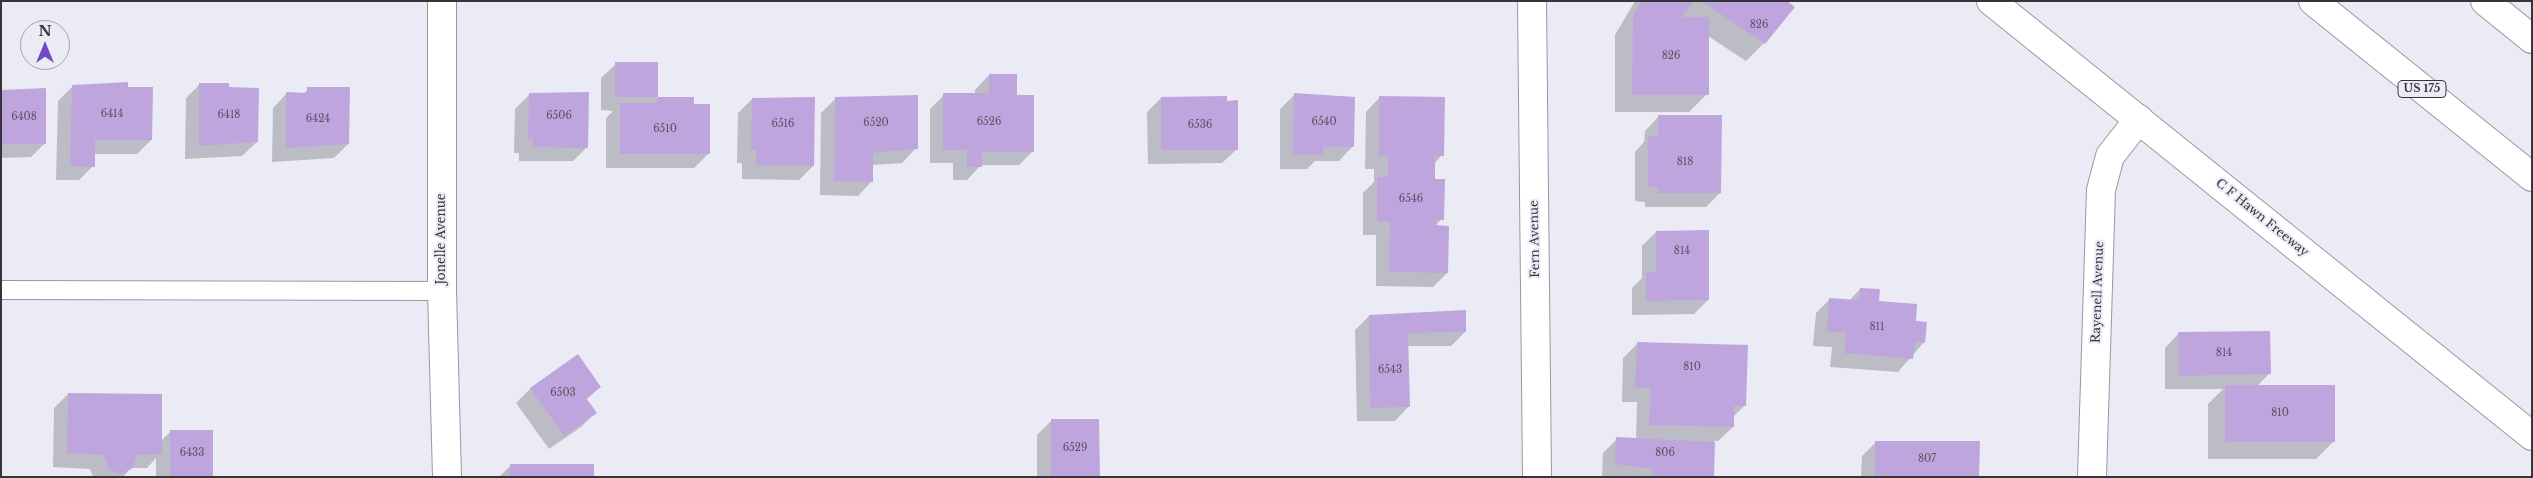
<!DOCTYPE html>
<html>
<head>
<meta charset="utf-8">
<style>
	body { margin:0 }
	#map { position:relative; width:2533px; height:478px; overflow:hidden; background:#ebebf5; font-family:"Libre Baskerville",serif }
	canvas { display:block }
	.frame { position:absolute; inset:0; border:2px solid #36363a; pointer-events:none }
	.north { position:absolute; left:20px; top:20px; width:50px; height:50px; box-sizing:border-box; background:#ebebf5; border:1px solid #a3a3aa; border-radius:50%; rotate:0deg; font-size:14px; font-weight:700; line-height:20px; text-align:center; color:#36363a }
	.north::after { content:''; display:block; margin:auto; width:18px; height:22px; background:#714bc3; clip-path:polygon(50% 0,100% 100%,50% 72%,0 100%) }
</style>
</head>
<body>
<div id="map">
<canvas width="2533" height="478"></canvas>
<div class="frame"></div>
<div class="north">N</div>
</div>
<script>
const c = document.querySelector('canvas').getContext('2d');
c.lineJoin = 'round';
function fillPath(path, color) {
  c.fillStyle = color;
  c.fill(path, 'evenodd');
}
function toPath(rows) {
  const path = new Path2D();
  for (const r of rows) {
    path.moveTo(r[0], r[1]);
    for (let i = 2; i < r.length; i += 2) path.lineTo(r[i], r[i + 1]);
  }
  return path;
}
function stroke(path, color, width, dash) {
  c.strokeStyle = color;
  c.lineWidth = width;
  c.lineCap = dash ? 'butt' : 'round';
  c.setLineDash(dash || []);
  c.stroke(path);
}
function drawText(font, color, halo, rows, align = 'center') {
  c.font = font + ' "Libre Baskerville",serif';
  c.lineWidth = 4;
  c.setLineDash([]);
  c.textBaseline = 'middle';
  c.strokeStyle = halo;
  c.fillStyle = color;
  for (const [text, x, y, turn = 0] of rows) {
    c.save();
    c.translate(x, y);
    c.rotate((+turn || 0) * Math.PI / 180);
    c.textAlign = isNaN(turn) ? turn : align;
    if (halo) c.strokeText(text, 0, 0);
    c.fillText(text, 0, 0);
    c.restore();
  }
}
fillPath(toPath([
	[1635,1,1784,1,1764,43,1746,61,1708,36,1707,94,1689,112,1615,112,1615,35],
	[616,64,656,64,656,98,693,98,693,105,708,154,694,168,606,168,606,118,613,111,601,110,601,78],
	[989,75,1015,96,1033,151,1019,165,981,165,967,180,953,180,953,163,930,163,930,109,944,95,975,95,975,90],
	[200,84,257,142,242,156,185,159,186,98],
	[72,87,151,140,137,154,94,154,93,166,79,180,56,180,58,101],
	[308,89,348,144,334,158,272,162,273,108,287,93,303,94],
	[1,92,45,143,31,157,1,158],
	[529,95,587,147,573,161,519,161,519,153,514,153,515,109],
	[1294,95,1353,146,1339,161,1315,161,1307,169,1280,169,1280,109],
	[1380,97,1442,155,1434,164,1434,180,1442,219,1435,226,1447,273,1433,287,1376,286,1376,235,1363,235,1363,193,1374,182,1374,169,1365,169,1366,112],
	[1161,98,1237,149,1222,163,1148,164,1147,112],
	[752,99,813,166,799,180,742,179,742,163,737,163,738,113],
	[835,99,916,148,902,163,872,165,872,181,858,196,820,195,821,113],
	[1659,116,1720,193,1706,207,1645,207,1645,202,1635,201,1635,152,1644,142,1645,131],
	[1656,232,1708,300,1694,314,1632,315,1632,288,1642,278,1642,246],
	[1860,289,1877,302,1914,322,1924,342,1898,372,1830,367,1832,347,1813,346,1816,313,1830,299,1849,301],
	[1369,316,1465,332,1451,346,1408,346,1409,406,1395,421,1357,421,1355,330],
	[2179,333,2269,374,2257,386,2334,441,2316,459,2208,459,2208,404,2223,389,2165,389,2165,348],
	[1638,343,1745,405,1733,417,1733,427,1718,441,1714,441,1713,477,1602,477,1603,453,1617,439,1636,439,1637,402,1622,402,1623,358],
	[578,356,600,387,586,400,595,413,581,427,549,449,516,403,530,389],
	[68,394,161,441,171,431,212,477,156,477,156,458,147,468,131,468,123,477,93,477,90,469,53,467,54,408],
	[1051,421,1099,477,1037,477,1037,435],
	[1876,442,1978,477,1861,477,1862,456],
	[511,465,593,477,499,477]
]), '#0003');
fillPath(toPath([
	[1641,1,1694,1,1682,17,1709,17,1709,95,1632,95,1633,16],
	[1701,1,1787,1,1795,7,1765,44],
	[615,62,658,62,658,97,694,97,694,104,710,104,710,154,620,154,620,103,657,103,657,97,615,97],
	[989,74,1017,74,1017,95,1034,95,1034,152,982,152,982,167,967,167,967,150,943,150,943,93,989,93],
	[128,82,128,87,153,87,152,140,95,140,95,167,70,166,72,85],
	[199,83,229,83,229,87,259,88,258,142,199,146],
	[307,87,350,87,349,144,286,148,286,92,307,93],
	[46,88,46,144,1,144,1,90],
	[589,92,588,148,533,147,533,139,528,139,529,93],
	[1294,93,1355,97,1354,147,1323,147,1323,155,1293,155],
	[918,95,918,149,873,153,873,182,834,181,835,97],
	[1227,96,1227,101,1238,100,1238,150,1161,150,1161,97],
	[1379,96,1445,97,1444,156,1435,156,1435,179,1445,179,1444,220,1436,220,1436,225,1449,226,1448,273,1389,272,1390,222,1377,221,1377,177,1388,177,1388,156,1379,156],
	[815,97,814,166,756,165,756,150,751,150,752,98],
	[1658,115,1722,115,1721,193,1658,193,1658,188,1648,187,1648,136,1658,136],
	[1709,230,1709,300,1646,301,1646,273,1656,272,1656,231],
	[1860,288,1880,289,1879,301,1917,304,1916,321,1927,322,1925,343,1915,342,1913,359,1844,353,1846,333,1827,332,1829,298,1859,300],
	[1466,310,1466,332,1408,333,1410,407,1370,408,1369,315],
	[2270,331,2271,374,2179,376,2178,332],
	[1637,342,1748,345,1746,406,1734,406,1734,427,1649,425,1651,388,1635,388],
	[578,354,601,387,586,398,597,413,564,436,530,388],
	[2225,385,2335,385,2335,442,2225,442],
	[68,393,162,394,162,454,137,455,133,468,120,474,109,470,104,455,67,453],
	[1051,419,1099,419,1100,477,1051,477],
	[170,430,213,430,213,477,170,477],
	[1616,437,1715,442,1714,477,1652,477,1653,469,1615,464],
	[1875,441,1980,441,1979,477,1875,477],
	[510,464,594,464,594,477,510,477]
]), '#bfa5de');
const lane = toPath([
	[1,290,442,291]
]);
const street = toPath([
	[442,1,442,291,447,477],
	[1532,1,1537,477],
	[2092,477,2101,190,2110,156,2139,119]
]);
const secondary = toPath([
	[1991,1,2532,436]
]);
const highway = toPath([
	[2313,1,2532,177],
	[2485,1,2532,39]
]);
stroke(lane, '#9898a2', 20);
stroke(street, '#9898a2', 30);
stroke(secondary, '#9898a2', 30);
stroke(highway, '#9898a2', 30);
stroke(lane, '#fff', 18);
stroke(street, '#fff', 28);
stroke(secondary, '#fff', 28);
stroke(highway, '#fff', 28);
drawText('10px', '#585263', null, [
	["826",1759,25],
	["826",1671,56],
	["6414",112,114],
	["6418",229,115],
	["6506",559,116],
	["6408",24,117],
	["6424",318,119],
	["6526",989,122],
	["6540",1324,122],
	["6520",876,123],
	["6516",783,124],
	["6536",1200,125],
	["6510",665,129],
	["818",1685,162],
	["6546",1411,199],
	["814",1682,251],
	["811",1877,327],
	["814",2224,353],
	["810",1692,367],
	["6543",1390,370],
	["6503",563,393],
	["810",2280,413],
	["6529",1075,448],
	["6433",192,453],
	["806",1665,453],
	["807",1927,459]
]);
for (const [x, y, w] of [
	[2422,89,48]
]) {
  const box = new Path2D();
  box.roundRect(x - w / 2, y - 8.5, w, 17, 4);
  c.fillStyle = '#ebebf5';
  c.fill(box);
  stroke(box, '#36363a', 1);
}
drawText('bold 11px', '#36363a', null, [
	["US 175",2422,89]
]);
drawText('12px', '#36363a', '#ebebf5', [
	["C F Hawn Freeway",2262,218,39],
	["Jonelle Avenue",442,239,-90],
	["Fern Avenue",1535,239,-91],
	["Rayenell Avenue",2098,292,-88]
]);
</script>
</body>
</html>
